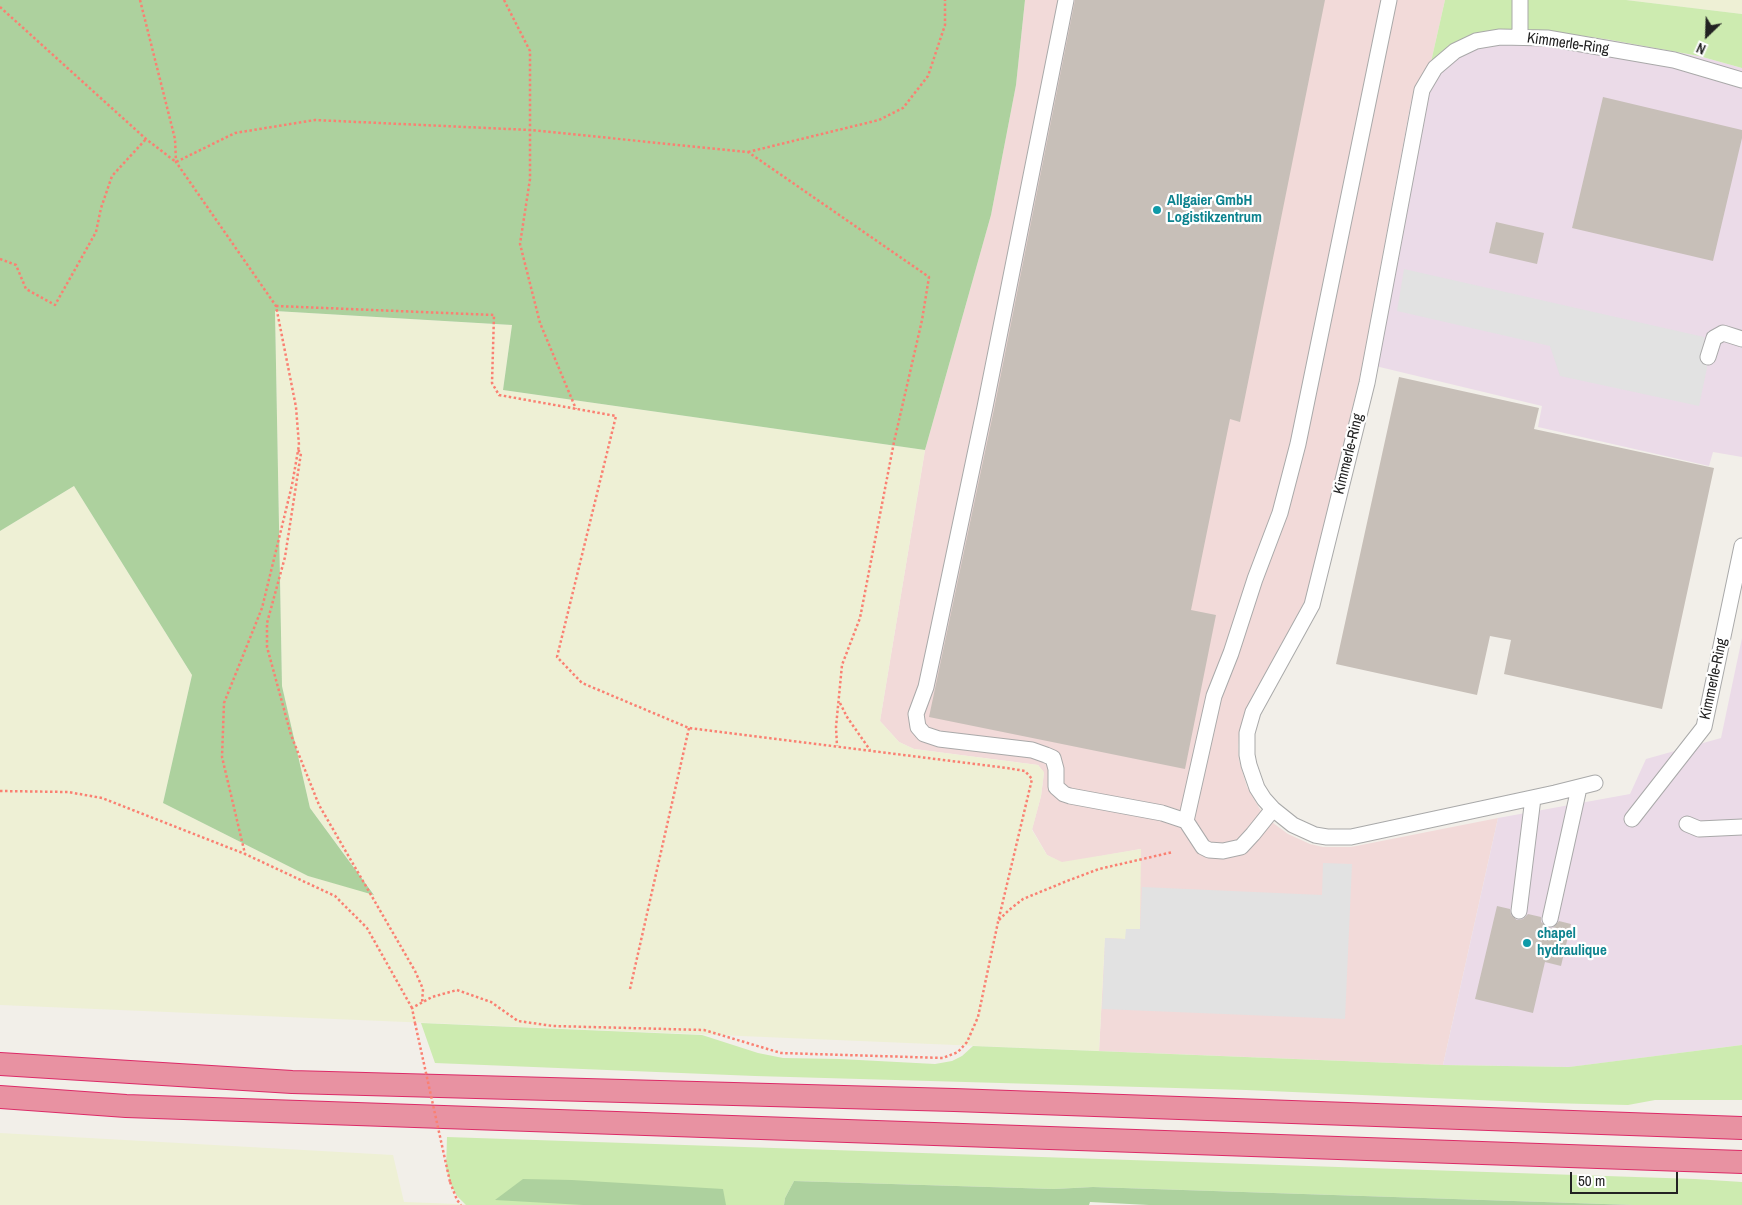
<!DOCTYPE html>
<html>
<head>
<meta charset="utf-8">
<style>
	body { margin:0 }
	#map { position:relative; width:1742px; height:1205px; overflow:hidden; background:#f2efe9; font-family:"Archivo Narrow",sans-serif }
	canvas { display:block }
	.north { position:absolute; left:1682px; top:10px; width:50px; height:50px; -webkit-text-stroke:4px #fff; paint-order:stroke; rotate:204deg; font-size:14px; font-weight:700; line-height:20px; text-align:center; color:#222 }
	.north::after { content:''; display:block; margin:auto; width:18px; height:22px; background:#222; clip-path:polygon(50% 0,100% 100%,50% 72%,0 100%) }
	.scale { position:absolute; left:1570px; top:1172px; width:108px; height:22px; box-sizing:border-box; border:2px solid #222; border-top:0; padding-left:6px; font-size:15px; line-height:18px; white-space:nowrap; color:#222; -webkit-text-stroke:4px #fff; paint-order:stroke }
</style>
</head>
<body>
<div id="map">
<canvas width="1742" height="1205"></canvas>
<div class="north">N</div>
<div class="scale">50 m</div>
</div>
<script>
const c = document.querySelector('canvas').getContext('2d');
c.lineJoin = 'round';
function fillPath(path, color) {
  c.fillStyle = color;
  c.fill(path, 'evenodd');
}
function toPath(rows) {
  const path = new Path2D();
  for (const r of rows) {
    path.moveTo(r[0], r[1]);
    for (let i = 2; i < r.length; i += 2) path.lineTo(r[i], r[i + 1]);
  }
  return path;
}
function stroke(path, color, width, dash) {
  c.strokeStyle = color;
  c.lineWidth = width;
  c.lineCap = dash ? 'butt' : 'round';
  c.setLineDash(dash || []);
  c.stroke(path);
}
function drawText(font, color, halo, rows, align = 'center') {
  c.font = font + ' "Archivo Narrow",sans-serif';
  c.lineWidth = 4.5;
  c.setLineDash([]);
  c.textBaseline = 'middle';
  c.strokeStyle = halo;
  c.fillStyle = color;
  for (const [text, x, y, turn = 0] of rows) {
    c.save();
    c.translate(x, y);
    c.rotate((+turn || 0) * Math.PI / 180);
    c.textAlign = isNaN(turn) ? turn : align;
    if (halo) c.strokeText(text, 0, 0);
    c.fillText(text, 0, 0);
    c.restore();
  }
}
fillPath(toPath([
	[1025,0,1445,0,1431,62,1417,84,1411,102,1363,363,1308,595,1246,709,1239,734,1238,747,1239,760,1247,787,1261,811,1269,820,1288,834,1310,844,1323,847,1351,847,1498,818,1443,1065,1099,1051,1105,938,1141,849,1062,863,1047,855,1032,829,1041,796,1044,773,1038,765,914,749,899,742,880,721,925,450,991,215,1016,85]
]), '#f2dad9');
fillPath(toPath([
	[1543,30,1611,40,1699,56,1742,68,1742,457,1713,452,1709,466,1538,427,1542,406,1363,363,1411,102,1417,84,1449,46],
	[1742,638,1742,1045,1570,1067,1443,1065,1498,818,1630,794,1646,759,1721,738]
]), '#ebdbe8');
fillPath(toPath([
	[1626,0,1742,0,1742,14],
	[275,311,512,325,503,390,925,450,880,721,899,742,914,749,1038,765,1044,772,1041,796,1032,830,1047,855,1062,862,1141,849,1140,929,1126,939,1105,938,1099,1051,0,1005,0,531,74,486,192,675,163,803,308,876,374,894,310,808,282,686],
	[0,1133,393,1155,404,1202,484,1205,0,1205]
]), '#eef0d5');
fillPath(toPath([
	[1445,0,1626,0,1742,14,1742,68,1699,56,1611,40,1543,30,1497,31,1431,62],
	[421,1023,702,1035,758,1053,783,1058,840,1059,935,1064,952,1061,962,1056,973,1046,1443,1065,1569,1067,1742,1045,1742,1100,1655,1100,1628,1105,1548,1103,1246,1090,755,1076,435,1063],
	[447,1137,1695,1179,1742,1182,1742,1205,1634,1205,1093,1187,1054,1189,794,1181,785,1198,784,1205,466,1205,457,1196,452,1187,446,1168]
]), '#cdebb0');
fillPath(toPath([
	[0,0,1025,0,1016,85,991,215,925,450,503,390,512,325,275,311,282,686,310,808,374,895,308,876,163,803,192,675,74,486,0,531],
	[523,1179,572,1180,723,1189,726,1205,583,1205,495,1200],
	[794,1181,1054,1189,1093,1187,1634,1205,1149,1205,1090,1202,1089,1205,784,1205,785,1198]
]), '#add19e');
fillPath(toPath([
	[1404,269,1704,337,1707,368,1699,406,1560,376,1550,346,1397,311],
	[1323,863,1352,864,1345,1019,1102,1009,1105,938,1125,939,1126,929,1140,929,1142,887,1322,895]
]), '#e2e2e2');
fillPath(toPath([
	[1075,0,1325,0,1240,422,1230,419,1191,610,1216,615,1185,769,929,717,994,409],
	[1603,97,1742,130,1742,138,1713,261,1572,228],
	[1496,222,1544,233,1537,264,1489,253],
	[1399,377,1539,408,1534,429,1714,468,1662,709,1504,674,1511,640,1490,636,1477,695,1336,664],
	[1497,906,1510,909,1511,915,1517,920,1523,919,1528,914,1541,917,1541,922,1548,928,1553,928,1559,921,1571,924,1561,966,1545,962,1533,1013,1475,999]
]), '#c7bfb8');
const minor = toPath([
	[1066,0,985,407,935,645,926,687,916,714,918,727,924,734,939,739,1032,750,1046,755,1053,758,1056,769,1056,787,1064,794,1070,796,1162,813,1186,821,1203,847,1209,850,1223,851,1241,847,1253,834,1273,809],
	[1520,31,1520,0],
	[1708,357,1714,338,1723,333,1742,339],
	[1595,783,1555,793,1351,837,1327,837,1315,835,1293,825,1273,809,1264,799,1257,788,1249,765,1247,755,1247,733,1253,712,1312,605,1367,383,1422,90,1435,68,1455,51,1476,41,1500,37,1547,38,1674,60,1742,80],
	[1632,819,1704,727,1742,546],
	[1186,821,1214,696,1231,653,1255,579,1280,513,1298,444,1389,0],
	[1687,824,1699,829,1742,827],
	[1519,911,1533,798],
	[1550,919,1579,788]
]);
const highway = toPath([
	[0,1064,292,1082,954,1100,1742,1128],
	[0,1097,126,1106,1742,1162]
]);
stroke(minor, '#a9a9a9', 17);
stroke(highway, '#dc2a67', 24);
stroke(toPath([
	[140,0,175,139,176,162,276,306,296,407,299,445,292,485,262,608,224,703,222,757,245,854],
	[504,0,530,51,530,179,520,244,540,323,576,409],
	[0,7,146,139,176,162,235,133,315,120,530,130,748,152,929,277,922,320,894,442,860,618,842,665,836,727,837,746],
	[748,152,879,120,903,108,928,76,945,25,945,0],
	[0,259,16,265,26,289,55,305,96,232,101,208,112,176,146,139],
	[276,306,494,315,492,383,499,395,616,416,557,657,582,683,689,728,1007,768,1025,771,1032,779,998,922,978,1017,967,1042,958,1052,943,1058,781,1053,704,1030,553,1026,518,1021,491,1002,457,990,432,997,412,1008,415,1023],
	[298,450,301,453,285,557,267,623,267,647,291,735,319,805,415,971,423,989,422,1003],
	[840,703,847,717,870,750],
	[0,791,68,792,102,798,245,854,335,896,367,928,412,1008],
	[999,920,1009,910,1023,899,1067,881,1099,869,1173,852],
	[630,989,689,728],
	[450,1182,457,1200,461,1205]
]), '#fa8072', 2.5, [2.5, 2.5]);
stroke(minor, '#fff', 15);
stroke(highway, '#e892a2', 22);
stroke(toPath([
	[415,1023,450,1182]
]), '#fa8072', 2.5, [2.5, 2.5]);
for (const [x, y, r, color] of [
	[1157,210,5,"#0f9aa8"],
	[1527,943,5,"#0f9aa8"]
]) {
  const dot = new Path2D();
  dot.arc(x, y, r, 0, 2 * Math.PI);
  c.fillStyle = color;
  c.fill(dot);
  stroke(dot, '#fff', 2);
}
drawText('15px', '#222', '#fff', [
	["Kimmerle-Ring",1568,44,8],
	["Kimmerle-Ring",1349,454,-76],
	["Kimmerle-Ring",1714,679,-78]
]);
drawText('bold 15px', '#0d838f', '#fff', [
	["Allgaier GmbH",1167,201],
	["Logistikzentrum",1167,218],
	["chapel",1537,934],
	["hydraulique",1537,951]
], 'left');
</script>
</body>
</html>
